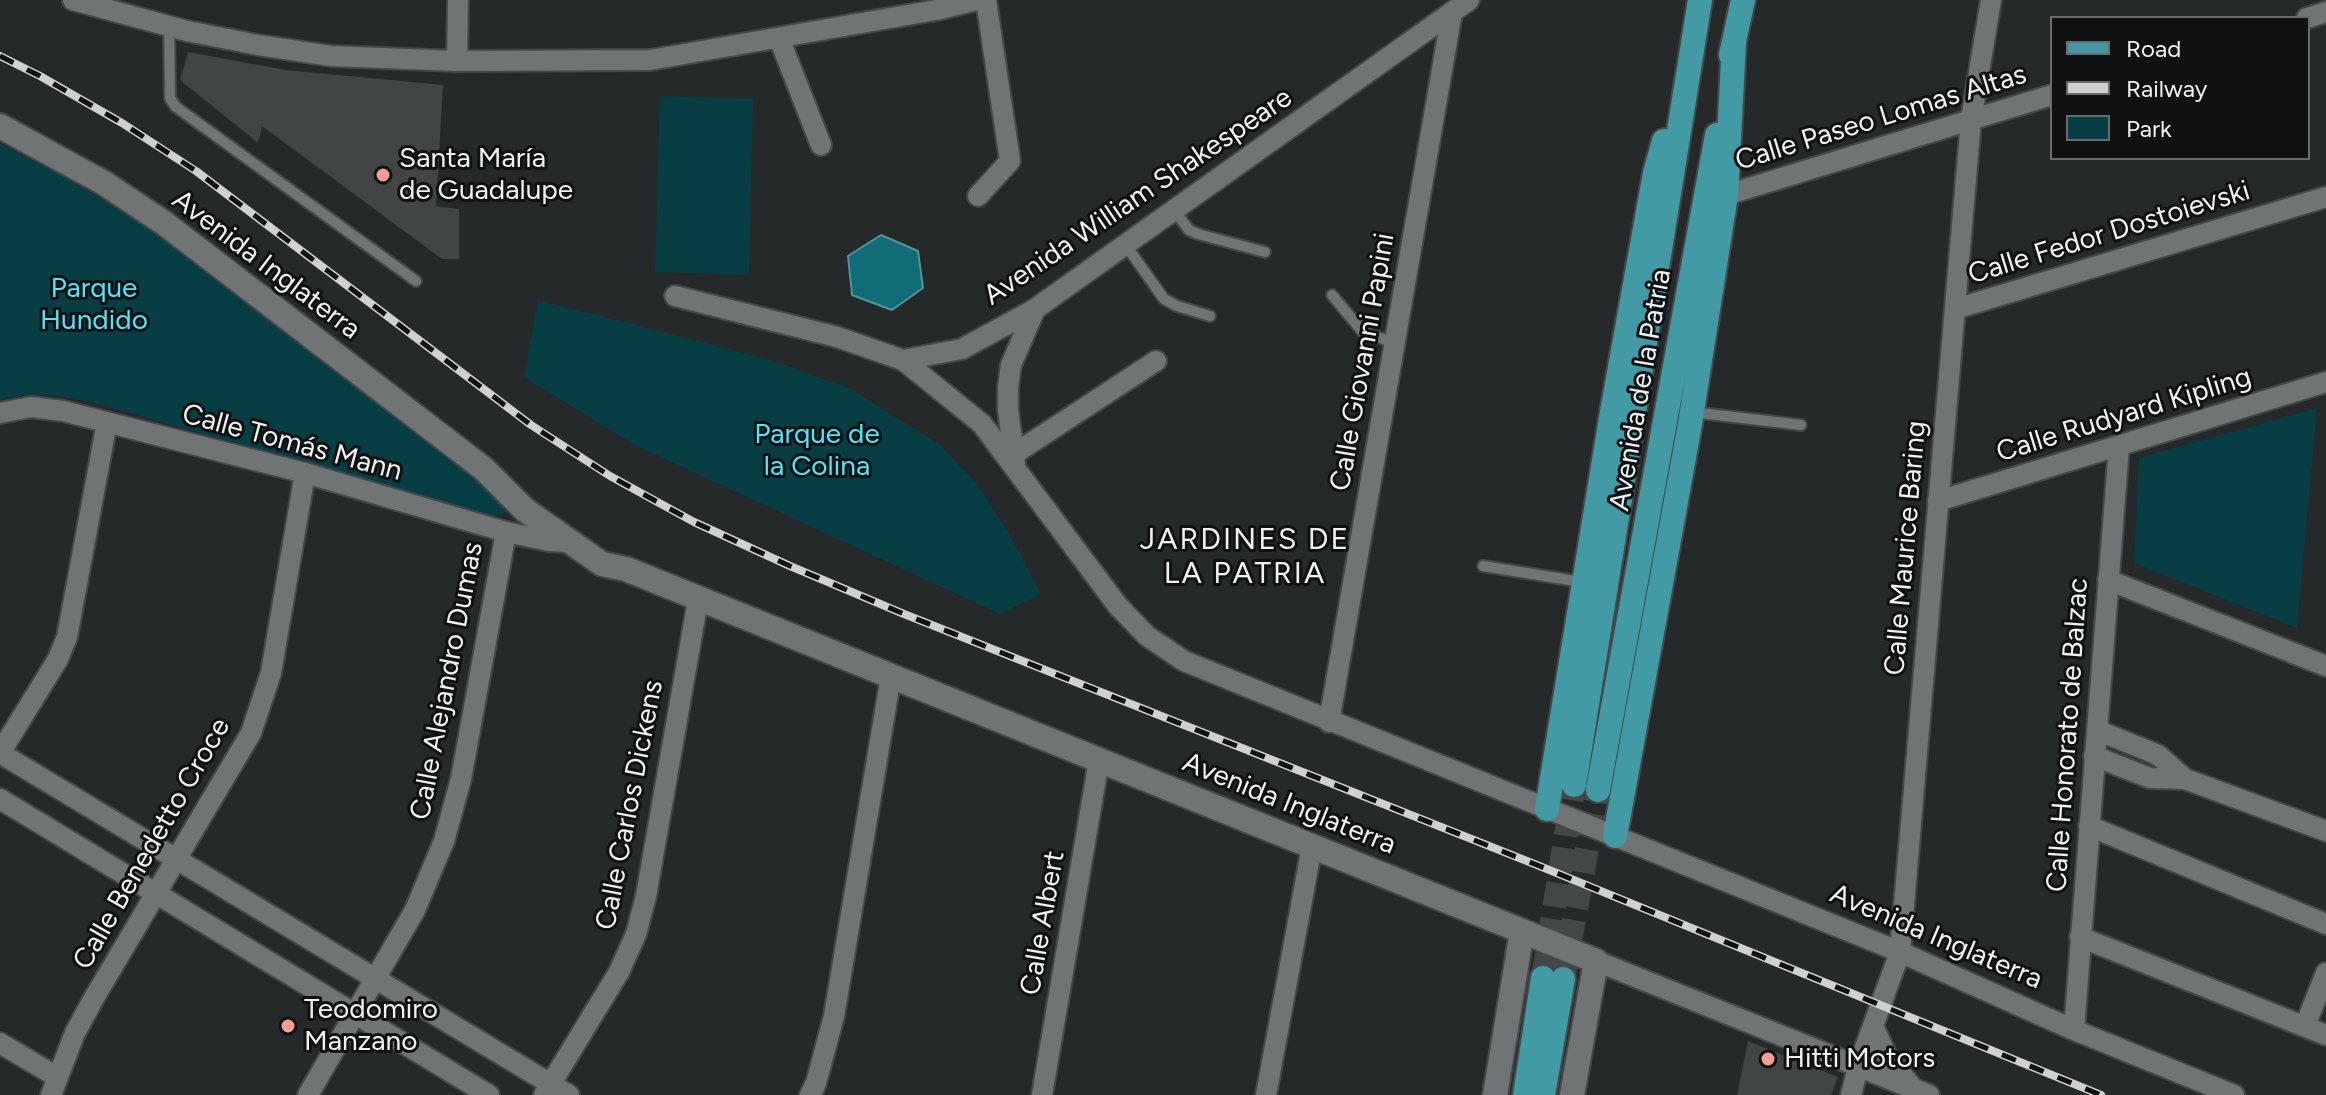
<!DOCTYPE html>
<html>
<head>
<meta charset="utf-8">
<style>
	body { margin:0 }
	#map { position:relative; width:2326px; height:1095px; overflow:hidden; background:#25292a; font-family:Figtree,sans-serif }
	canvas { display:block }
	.legend { position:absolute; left:2050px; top:16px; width:260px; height:144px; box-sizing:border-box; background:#101112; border:2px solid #696b6c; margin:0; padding:10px 14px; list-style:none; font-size:24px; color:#eff1f2 }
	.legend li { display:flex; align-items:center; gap:16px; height:40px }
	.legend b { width:40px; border:2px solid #696b6c }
</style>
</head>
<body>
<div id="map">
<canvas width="2326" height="1095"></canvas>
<ul class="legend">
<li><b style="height:10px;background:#429aa4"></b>Road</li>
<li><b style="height:10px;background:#ced0d1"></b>Railway</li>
<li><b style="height:22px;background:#073e44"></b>Park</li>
</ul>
</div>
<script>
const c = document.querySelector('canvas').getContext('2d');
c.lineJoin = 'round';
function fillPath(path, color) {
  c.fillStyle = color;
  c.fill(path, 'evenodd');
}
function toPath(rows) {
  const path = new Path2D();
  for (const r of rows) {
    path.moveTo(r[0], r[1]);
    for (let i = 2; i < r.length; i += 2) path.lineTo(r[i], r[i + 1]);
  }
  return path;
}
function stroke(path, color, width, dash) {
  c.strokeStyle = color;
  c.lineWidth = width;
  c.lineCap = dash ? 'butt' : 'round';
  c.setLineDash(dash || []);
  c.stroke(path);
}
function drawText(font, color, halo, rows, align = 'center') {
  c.font = font + ' Figtree,sans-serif';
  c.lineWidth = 6;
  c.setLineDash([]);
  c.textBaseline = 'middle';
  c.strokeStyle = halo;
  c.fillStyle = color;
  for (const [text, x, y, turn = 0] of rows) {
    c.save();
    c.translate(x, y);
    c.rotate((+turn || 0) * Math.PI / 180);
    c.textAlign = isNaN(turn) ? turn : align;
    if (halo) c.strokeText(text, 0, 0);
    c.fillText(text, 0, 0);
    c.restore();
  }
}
fillPath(toPath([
	[660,96,753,99,749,275,655,272],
	[0,144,57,173,144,224,277,323,507,502,508,512,496,516,453,506,92,402,59,396,33,394,0,399],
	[538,300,771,360,849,388,940,445,978,485,1008,532,1041,594,1000,614,635,445,524,377],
	[2317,408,2297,628,2134,563,2139,458]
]), '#073e44');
const water = toPath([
	[881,235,918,251,923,288,892,310,852,295,848,256,881,235]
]);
fillPath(water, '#106c75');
stroke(water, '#53949a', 2);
fillPath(toPath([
	[188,52,286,70,443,85,436,206,459,209,459,259,442,259,262,126,258,143,180,80],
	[1748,1041,1838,1077,1831,1095,1737,1095]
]), '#414546');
stroke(toPath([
	[1543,978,1574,785],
	[1563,979,1598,790]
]), '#434748', 24, [24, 12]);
const service = toPath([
	[169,26,170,98,176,107,416,281],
	[1174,210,1189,230,1198,234,1265,252],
	[1125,244,1164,299,1177,306,1210,316],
	[1332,295,1363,332,1395,343],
	[1692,412,1801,425],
	[1483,566,1582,582]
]);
const minor = toPath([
	[73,0,187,31,258,45,331,56,457,61,650,60,936,10,977,0],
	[2307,18,2326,12],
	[779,38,821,145],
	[457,61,458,0],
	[1726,195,2052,95],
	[978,196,1010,161,986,0],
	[675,296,837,337,903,360,962,349,1035,309,1469,0],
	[1955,309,2326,197],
	[903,360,982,424,1118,606,1147,636,1184,661,1900,952,2074,1030,2234,1095],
	[0,413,31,407,63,411,305,473,506,532,549,541,569,542],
	[1014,454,1156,361],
	[1015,463,1008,410,1008,387,1011,365,1035,309],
	[1938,501,2326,382],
	[2108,580,2326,666],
	[1329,722,1452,12],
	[2097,730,2158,755,2185,779],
	[0,753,569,1095],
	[0,753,58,659,67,637,107,422],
	[2094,756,2150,778,2185,779,2326,831],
	[0,799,489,1095],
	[2089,826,2326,924],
	[2080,937,2326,1035],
	[1596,961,1929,1095],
	[1873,1026,1887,1056,1912,1087],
	[2305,1026,2326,973],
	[2074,1030,2119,446],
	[0,1043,57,1077],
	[51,1095,75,1033,94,998,251,733,271,673,305,473],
	[308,1095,415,910,444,841,461,779,506,532],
	[544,1095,619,972,636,934,646,896,698,600],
	[810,1095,816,1083,834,1016,891,676],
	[1042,1095,1099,760],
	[1266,1095,1312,846],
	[1851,1095,1858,1067,1900,952,1971,120,1991,0]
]);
const tertiary = toPath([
	[0,126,104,183,164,223,484,469,525,510,602,564,626,569,1596,961,1572,1095],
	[1495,1095,1522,931]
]);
const primary = toPath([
	[1731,55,1743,0],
	[1574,785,1700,0],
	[1598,790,1717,135],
	[1547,809,1612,412,1655,173,1664,141],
	[1615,836,1690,424,1726,195,1734,42],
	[1525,1095,1543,978],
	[1543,1095,1563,979]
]);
stroke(service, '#444848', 14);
stroke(minor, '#444848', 24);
stroke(tertiary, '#444848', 28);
stroke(primary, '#444848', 28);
stroke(service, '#707475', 10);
stroke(minor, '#707475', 20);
stroke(tertiary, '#707475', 24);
stroke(primary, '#429aa4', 24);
const rail = toPath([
	[0,56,40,76,122,123,196,171,531,425,610,476,694,522,790,566,904,614,1537,865,2101,1095]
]);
stroke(rail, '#ced0d1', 8);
stroke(rail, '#101112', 5, [15]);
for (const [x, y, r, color] of [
	[383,175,8,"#f59c93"],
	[288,1026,8,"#f59c93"],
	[1768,1059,8,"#f59c93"]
]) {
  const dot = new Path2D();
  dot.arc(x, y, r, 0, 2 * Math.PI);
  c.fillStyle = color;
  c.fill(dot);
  stroke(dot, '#101112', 3);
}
drawText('28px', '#eff1f2', '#101112', [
	["Calle Paseo Lomas Altas",1881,118,-17],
	["Avenida William Shakespeare",1138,197,-34],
	["Calle Fedor Dostoievski",2109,233,-17],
	["Avenida Inglaterra",266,265,37],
	["Calle Giovanni Papini",1363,362,-80],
	["Avenida de la Patria",1641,390,-80],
	["Calle Rudyard Kipling",2124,415,-17],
	["Calle Tomás Mann",292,443,15],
	["Calle Maurice Baring",1906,548,-85],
	["Calle Alejandro Dumas",447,681,-79],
	["Calle Honorato de Balzac",2068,735,-86],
	["Avenida Inglaterra",1289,804,22],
	["Calle Carlos Dickens",630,805,-79],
	["Calle Benedetto Croce",152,844,-60],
	["Calle Albert",1043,923,-80],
	["Avenida Inglaterra",1936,937,23]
]);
drawText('28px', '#eff1f2', '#101112', [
	["Santa María",399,159],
	["de Guadalupe",399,191],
	["Teodomiro",304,1010],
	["Manzano",304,1042],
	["Hitti Motors",1784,1059]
], 'left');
drawText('28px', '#4be8f9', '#101112', [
	["Parque",94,289],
	["Hundido",94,321],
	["Parque de",817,435],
	["la Colina",817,467]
]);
c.letterSpacing = '2px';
drawText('30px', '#eff1f2', '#101112', [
	["JARDINES DE",1245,540],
	["LA PATRIA",1245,574]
]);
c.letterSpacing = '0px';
</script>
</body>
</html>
